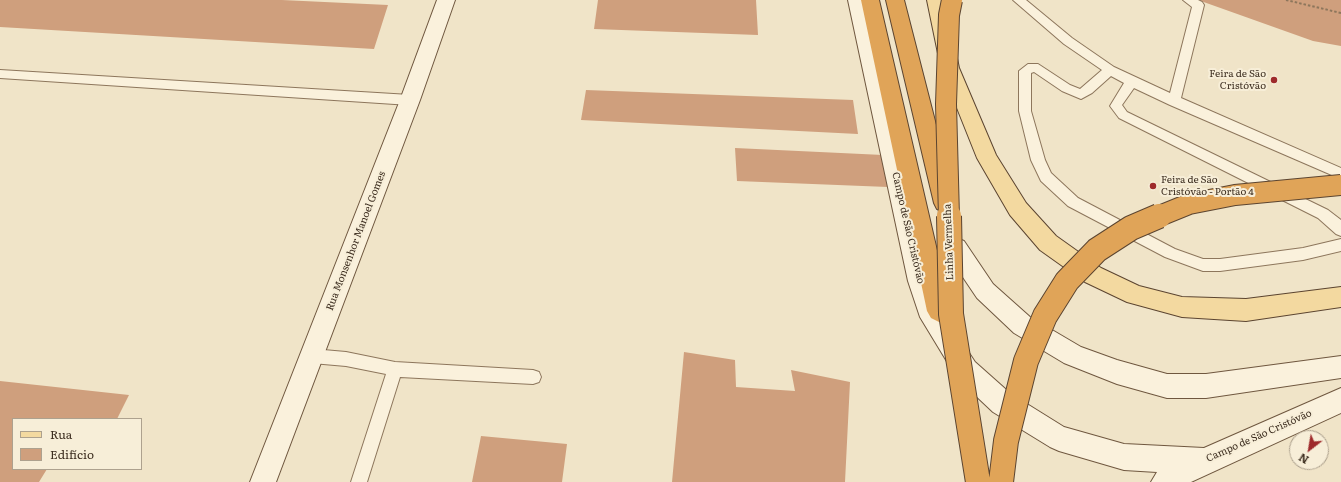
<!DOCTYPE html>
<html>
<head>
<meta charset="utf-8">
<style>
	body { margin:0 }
	#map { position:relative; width:1341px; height:482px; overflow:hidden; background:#f0e4c8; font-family:Literata,serif }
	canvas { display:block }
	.legend { position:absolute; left:12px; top:418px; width:130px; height:52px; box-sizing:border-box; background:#f7eed8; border:1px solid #ada18e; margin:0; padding:5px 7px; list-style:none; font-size:12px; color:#3d2e20 }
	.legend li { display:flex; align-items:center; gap:8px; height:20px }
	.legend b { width:20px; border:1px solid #ada18e }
	.north { position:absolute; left:1289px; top:430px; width:40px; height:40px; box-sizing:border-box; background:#f7eed8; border:1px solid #ada18e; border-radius:50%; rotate:211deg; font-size:11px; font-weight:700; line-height:16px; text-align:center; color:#3d2e20 }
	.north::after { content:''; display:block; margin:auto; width:14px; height:18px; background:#9e2a2b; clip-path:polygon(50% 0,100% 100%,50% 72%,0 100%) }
</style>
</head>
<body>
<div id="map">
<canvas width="1341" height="482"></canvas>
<ul class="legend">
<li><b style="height:5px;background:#f3d9a0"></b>Rua</li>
<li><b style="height:11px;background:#cf9f7d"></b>Edifício</li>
</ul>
<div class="north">N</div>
</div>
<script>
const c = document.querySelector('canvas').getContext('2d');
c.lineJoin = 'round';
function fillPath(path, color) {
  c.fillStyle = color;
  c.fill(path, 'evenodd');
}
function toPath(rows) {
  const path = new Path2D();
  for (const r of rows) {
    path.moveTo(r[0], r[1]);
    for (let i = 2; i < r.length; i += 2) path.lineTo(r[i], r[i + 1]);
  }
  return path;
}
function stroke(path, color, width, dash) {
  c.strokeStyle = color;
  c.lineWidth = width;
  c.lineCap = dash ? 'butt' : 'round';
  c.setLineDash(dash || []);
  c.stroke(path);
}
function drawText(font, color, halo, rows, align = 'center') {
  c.font = font + ' Literata,serif';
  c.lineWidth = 4;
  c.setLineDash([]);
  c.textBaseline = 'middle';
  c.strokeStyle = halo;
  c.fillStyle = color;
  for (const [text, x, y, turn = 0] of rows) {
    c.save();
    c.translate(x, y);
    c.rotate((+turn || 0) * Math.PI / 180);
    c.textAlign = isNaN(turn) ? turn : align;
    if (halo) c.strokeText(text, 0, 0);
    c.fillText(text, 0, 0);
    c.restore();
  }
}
fillPath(toPath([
	[0,0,282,0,388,5,374,49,0,27],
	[598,0,756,0,758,35,594,29],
	[1198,0,1341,0,1341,46,1313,41],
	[586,90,853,100,858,134,581,120],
	[735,148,883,155,888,187,737,181],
	[684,352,735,360,736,387,795,391,791,370,850,382,845,482,672,482],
	[0,381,129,395,117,419,13,419,13,469,47,469,39,482,0,482],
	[481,436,567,444,562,482,472,482]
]), '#cf9f7d');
const lane = toPath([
	[1013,0,1026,0,1072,38,1114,67,1170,93,1192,7,1183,0,1198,0,1202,2,1204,5,1181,98,1341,168,1341,179,1170,105,1134,88,1122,105,1127,112,1328,210,1341,220,1341,236,1336,234,1318,218,1119,118,1110,106,1124,83,1111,76,1092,93,1081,99,1062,91,1034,72,1031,73,1031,111,1045,160,1051,173,1078,198,1175,249,1203,259,1220,259,1303,248,1341,239,1341,251,1303,260,1220,271,1203,271,1165,257,1068,206,1041,181,1031,160,1019,111,1019,71,1028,64,1038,64,1070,85,1080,89,1102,70,1064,44,1013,0],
	[0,70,410,95,414,97,416,100,414,103,410,105,0,78,0,70],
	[312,349,346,352,395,362,533,370,539,372,541,377,539,382,533,384,400,377,367,482,351,482,386,374,346,366,312,363,307,361,304,356,307,351,312,349]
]);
const secondary = toPath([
	[437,0,455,0,420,100,276,482,250,482,400,100,437,0],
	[848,0,866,0,930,281,942,312,975,362,1011,394,1064,427,1124,444,1204,448,1341,388,1341,413,1191,482,1151,482,1157,472,1124,470,1059,451,1050,447,993,412,957,378,920,317,908,281,848,0],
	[956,238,964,241,993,284,1030,317,1081,347,1117,360,1167,374,1206,374,1341,356,1341,378,1206,398,1167,398,1117,384,1064,363,1014,333,977,298,948,255,945,248,948,241,956,238]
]);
const primary = toPath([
	[927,0,945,0,959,68,996,155,1026,203,1056,236,1101,268,1139,286,1182,297,1246,299,1341,287,1341,307,1246,321,1182,317,1127,302,1085,282,1040,250,1010,215,977,158,941,68,927,0]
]);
const highway = toPath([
	[861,0,879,0,951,311,947,318,939,322,931,318,927,311,861,0],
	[886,0,904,0,956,203,953,209,945,212,937,209,934,203,886,0]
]);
stroke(lane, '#8d765c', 2);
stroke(secondary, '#6f573f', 2);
stroke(primary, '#5b4430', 2);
stroke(highway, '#5b4430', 2);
stroke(toPath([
	[1286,0,1341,13]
]), '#8d765c', 2, [2.5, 2]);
fillPath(lane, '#faf1dc');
fillPath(secondary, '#faf1dc');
fillPath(primary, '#f3d9a0');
fillPath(highway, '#e0a458');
const highwayBridgeFar1 = toPath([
	[949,217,946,104,949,15,952,0],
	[1157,217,1189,204,1235,195,1341,185]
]);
const highwayBridge = toPath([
	[949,216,951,314,978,482],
	[1001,482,1006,441,1026,361,1045,316,1067,281,1097,250,1131,228,1159,216]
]);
stroke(highwayBridgeFar1, '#5b4430', 22, []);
stroke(highwayBridge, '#5b4430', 26, []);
stroke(highwayBridgeFar1, '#e0a458', 20);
stroke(highwayBridge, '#e0a458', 24);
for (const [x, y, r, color] of [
	[1274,80,4,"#9e2a2b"],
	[1153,186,4,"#9e2a2b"]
]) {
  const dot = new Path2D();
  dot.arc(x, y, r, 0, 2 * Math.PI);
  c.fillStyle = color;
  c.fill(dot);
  stroke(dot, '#f7eed8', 1.5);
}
drawText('10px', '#3d2e20', '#f7eed8', [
	["Feira de São",1266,74],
	["Cristóvão",1266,86],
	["Feira de São",1161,180,"left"],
	["Cristóvão - Portão 4",1161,192,"left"]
], 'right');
drawText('10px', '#3d2e20', '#f7eed8', [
	["Campo de São Cristóvão",908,228,77],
	["Rua Monsenhor Manoel Gomes",356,241,-69],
	["Linha Vermelha",949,242,-92],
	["Campo de São Cristóvão",1259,436,-24]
]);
</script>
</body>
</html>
